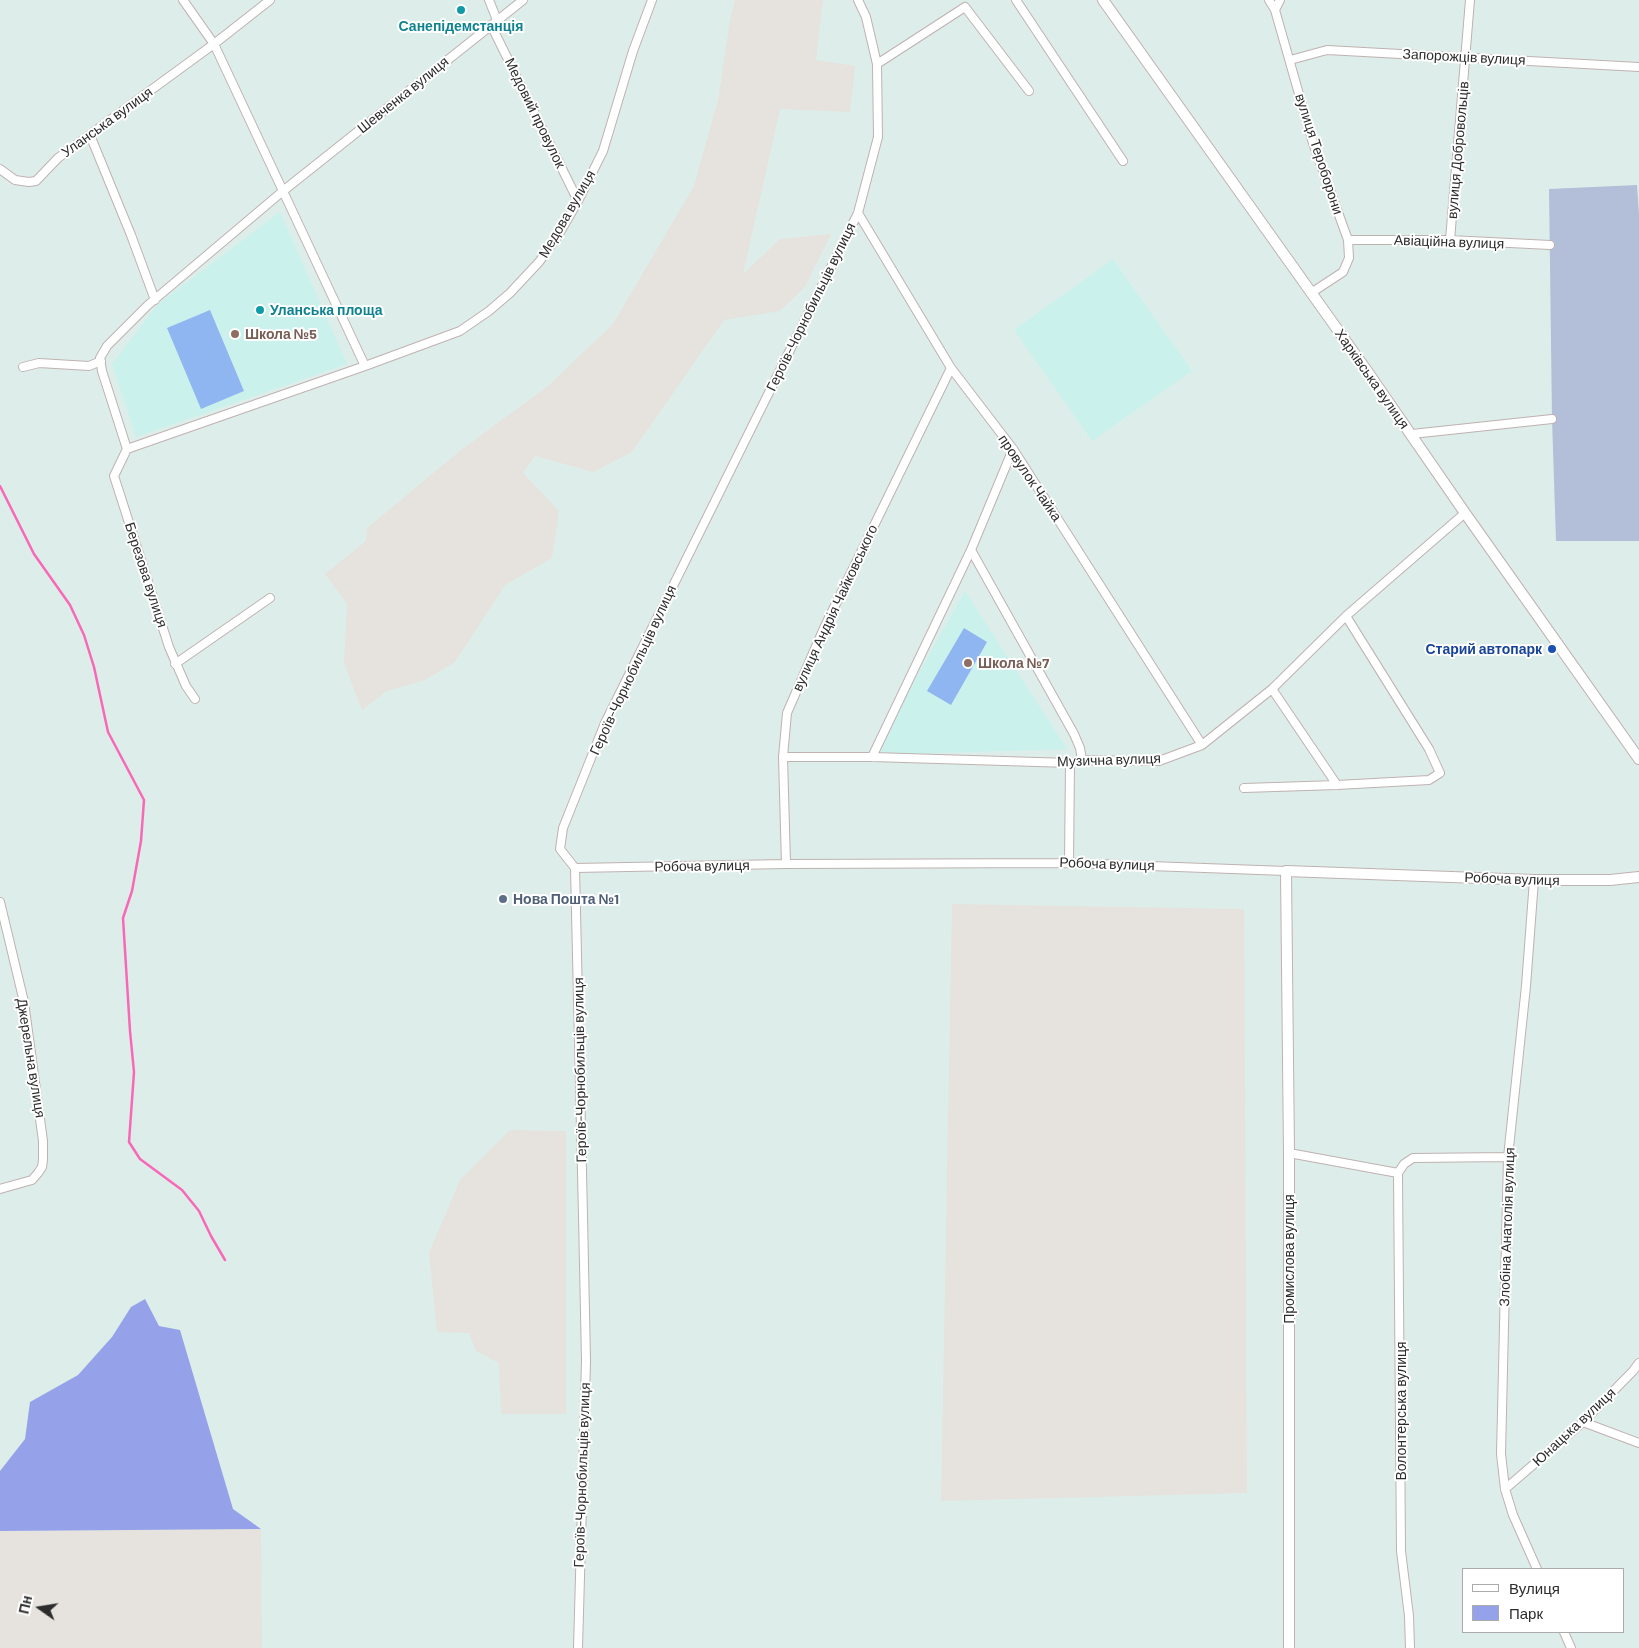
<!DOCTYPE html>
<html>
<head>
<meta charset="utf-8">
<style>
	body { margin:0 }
	#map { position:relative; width:1639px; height:1648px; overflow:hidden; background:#ddeeea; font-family:Barlow,sans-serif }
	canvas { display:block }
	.legend { position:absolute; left:1462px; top:1568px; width:162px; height:65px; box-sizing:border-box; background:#fff; border:1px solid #ababab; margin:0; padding:6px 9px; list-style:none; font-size:15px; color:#2c2c2c }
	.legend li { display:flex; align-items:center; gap:10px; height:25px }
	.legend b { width:25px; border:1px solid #ababab }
	.north { position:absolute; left:15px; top:1583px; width:50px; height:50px; -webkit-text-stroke:4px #fff; paint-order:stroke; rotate:283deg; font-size:14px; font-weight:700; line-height:20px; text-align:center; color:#2c2c2c }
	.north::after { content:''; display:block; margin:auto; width:18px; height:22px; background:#2c2c2c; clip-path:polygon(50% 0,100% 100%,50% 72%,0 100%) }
</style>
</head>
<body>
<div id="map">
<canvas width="1639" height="1648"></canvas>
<ul class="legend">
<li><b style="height:6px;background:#fff"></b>Вулиця</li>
<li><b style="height:14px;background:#95a2e9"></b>Парк</li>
</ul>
<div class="north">Пн</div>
</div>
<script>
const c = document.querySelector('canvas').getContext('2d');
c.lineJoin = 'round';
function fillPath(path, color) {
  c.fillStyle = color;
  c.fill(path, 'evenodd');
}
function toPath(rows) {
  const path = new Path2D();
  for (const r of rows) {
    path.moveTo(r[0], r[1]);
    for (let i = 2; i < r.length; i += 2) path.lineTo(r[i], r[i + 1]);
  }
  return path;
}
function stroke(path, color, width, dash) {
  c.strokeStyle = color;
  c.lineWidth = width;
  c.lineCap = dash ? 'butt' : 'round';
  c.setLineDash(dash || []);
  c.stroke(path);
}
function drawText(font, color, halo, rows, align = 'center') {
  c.font = font + ' Barlow,sans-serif';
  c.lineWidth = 4;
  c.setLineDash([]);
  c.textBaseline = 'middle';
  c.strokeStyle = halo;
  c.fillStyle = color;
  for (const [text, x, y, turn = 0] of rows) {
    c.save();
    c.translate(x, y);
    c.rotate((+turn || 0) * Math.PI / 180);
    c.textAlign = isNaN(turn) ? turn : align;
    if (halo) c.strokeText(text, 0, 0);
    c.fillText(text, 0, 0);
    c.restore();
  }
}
fillPath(toPath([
	[735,0,823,0,816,60,855,66,850,112,780,109,743,274,780,239,831,234,805,287,780,311,724,320,632,452,593,472,535,456,523,473,559,511,552,558,505,585,455,662,425,680,387,691,362,710,344,663,347,604,325,574,366,541,367,528,461,450,548,386,613,324,694,186,718,100,730,20],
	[952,904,1244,909,1247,1493,941,1501],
	[510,1130,566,1131,566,1414,501,1414,499,1363,476,1351,469,1333,437,1332,429,1253,460,1180],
	[261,1529,262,1648,0,1648,0,1531]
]), '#e6e2de');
fillPath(toPath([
	[280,212,347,364,136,437,112,364,158,304],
	[1113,259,1192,371,1092,441,1014,330],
	[965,591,1067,749,881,755,884,734]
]), '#cbf1ec');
fillPath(toPath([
	[145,1299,159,1326,180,1330,233,1509,261,1529,0,1531,0,1471,25,1439,30,1402,78,1375,112,1337,131,1307]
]), '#95a2e9');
fillPath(toPath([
	[1637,185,1639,215,1639,541,1556,541,1552,419,1549,189]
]), '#b3bed9');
fillPath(toPath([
	[210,310,244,391,201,409,167,328],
	[964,628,987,642,951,705,927,691]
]), '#90b6f1');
stroke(toPath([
	[0,486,34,554,70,605,84,635,94,667,108,732,144,800,141,841,132,891,123,918,130,1031,134,1072,129,1142,140,1159,182,1190,199,1211,211,1236,225,1260]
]), '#f868b7', 2.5);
const minor = toPath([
	[183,0,214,44,365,366],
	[489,0,497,20],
	[1016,0,1123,161],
	[1269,0,1275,10],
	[1280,0,1275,10,1313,143,1348,240,1349,258,1343,272,1311,293],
	[491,25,578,201],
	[1290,60,1327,50,1639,67],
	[877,64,965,7,1029,91],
	[90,135,131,235,155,300],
	[0,169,15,180,29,182,36,181,58,158,214,44,270,0],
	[858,213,951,368,1013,449,1202,745],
	[1348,240,1450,240,1550,245],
	[1450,240,1470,0],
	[23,367,39,363,89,366,101,361],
	[1412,434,1552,419],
	[127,449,365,366,460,331,489,311,510,293,539,262,559,234,578,201,603,151,633,51,652,0],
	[127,449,102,371,100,358,107,346,148,305,283,191,523,0],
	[127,449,114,476,169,647,186,686,195,699],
	[971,550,1074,734,1080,748,1082,760],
	[175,664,270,598],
	[1272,689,1337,785],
	[783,757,872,757,1070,763,1082,760,1159,761,1202,745,1272,689,1346,616,1465,513],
	[872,757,971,550,1013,449],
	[1244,788,1337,785,1429,780,1440,773,1429,749,1346,616],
	[1069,863,1070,763],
	[786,864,783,757,787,713,824,628,951,368],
	[575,868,786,864,1069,863,1286,871],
	[1534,880,1526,986,1508,1157,1501,1454,1505,1489,1513,1515,1537,1569],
	[0,902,24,1002,43,1141,43,1160,42,1167,38,1173,32,1180,0,1189],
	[1289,1153,1398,1173,1404,1164,1413,1158,1508,1157],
	[1398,1173,1401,1551,1409,1616,1410,1648],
	[1583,1422,1639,1443],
	[1505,1489,1583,1422,1633,1371,1639,1363],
	[1564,1632,1571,1648],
	[578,1648,586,1361,583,1216,575,868,560,849,563,828,605,723,858,213,878,137,877,64,866,17,858,0]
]);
const tertiary = toPath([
	[1103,0,1367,371,1465,513,1639,759],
	[1289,1648,1289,1153,1286,871,1534,880,1610,880,1639,877]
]);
stroke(minor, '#c0b1b1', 10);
stroke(tertiary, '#c0b1b1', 12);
stroke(minor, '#fff', 8);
stroke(tertiary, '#fff', 10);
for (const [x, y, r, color] of [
	[461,10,5,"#0f9aa8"],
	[260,310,5,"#0f9aa8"],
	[235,334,5,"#8d6e63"],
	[1552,649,5,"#1a4fb4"],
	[968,663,5,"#8d6e63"],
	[503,899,5,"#5c6f8a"]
]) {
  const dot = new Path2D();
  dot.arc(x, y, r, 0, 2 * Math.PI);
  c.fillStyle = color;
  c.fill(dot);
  stroke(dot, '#fff', 2);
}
drawText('bold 14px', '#0d838f', '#fff', [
	["Санепідемстанція",461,26],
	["Уланська площа",270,310,"left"]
]);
drawText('14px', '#2c2c2c', '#fff', [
	["Запорожців вулиця",1464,57,3],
	["Шевченка вулиця",403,95,-39],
	["Медовий провулок",535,113,64],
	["Уланська вулиця",107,122,-36],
	["вулиця Добровольців",1458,150,-85],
	["вулиця Тероборони",1319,154,72],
	["Медова вулиця",567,214,-60],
	["Авіаційна вулиця",1449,242,2],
	["Героїв-Чорнобильців вулиця",811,307,-64],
	["Харківська вулиця",1372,379,55],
	["провулок Чайка",1030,478,56],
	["Березова вулиця",146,575,72],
	["вулиця Андрія Чайковського",835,608,-65],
	["Героїв-Чорнобильців вулиця",633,670,-65],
	["Музична вулиця",1109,760,-2],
	["Робоча вулиця",1107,864,2],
	["Робоча вулиця",702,866,-1],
	["Робоча вулиця",1512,879,2],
	["Джерельна вулиця",31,1058,81],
	["Героїв-Чорнобильців вулиця",580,1070,-91],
	["Злобіна Анатолія вулиця",1507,1227,-88],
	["Промислова вулиця",1289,1259,-90],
	["Волонтерська вулиця",1401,1411,-90],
	["Юнацька вулиця",1574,1427,-43],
	["Героїв-Чорнобильців вулиця",582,1475,-88]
]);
drawText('bold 14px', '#785e54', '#fff', [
	["Школа №5",245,334],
	["Школа №7",978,663]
], 'left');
drawText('bold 14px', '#164399', '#fff', [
	["Старий автопарк",1542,649]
], 'right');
drawText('bold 14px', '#4e5e75', '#fff', [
	["Нова Пошта №1",513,899]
], 'left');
</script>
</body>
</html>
